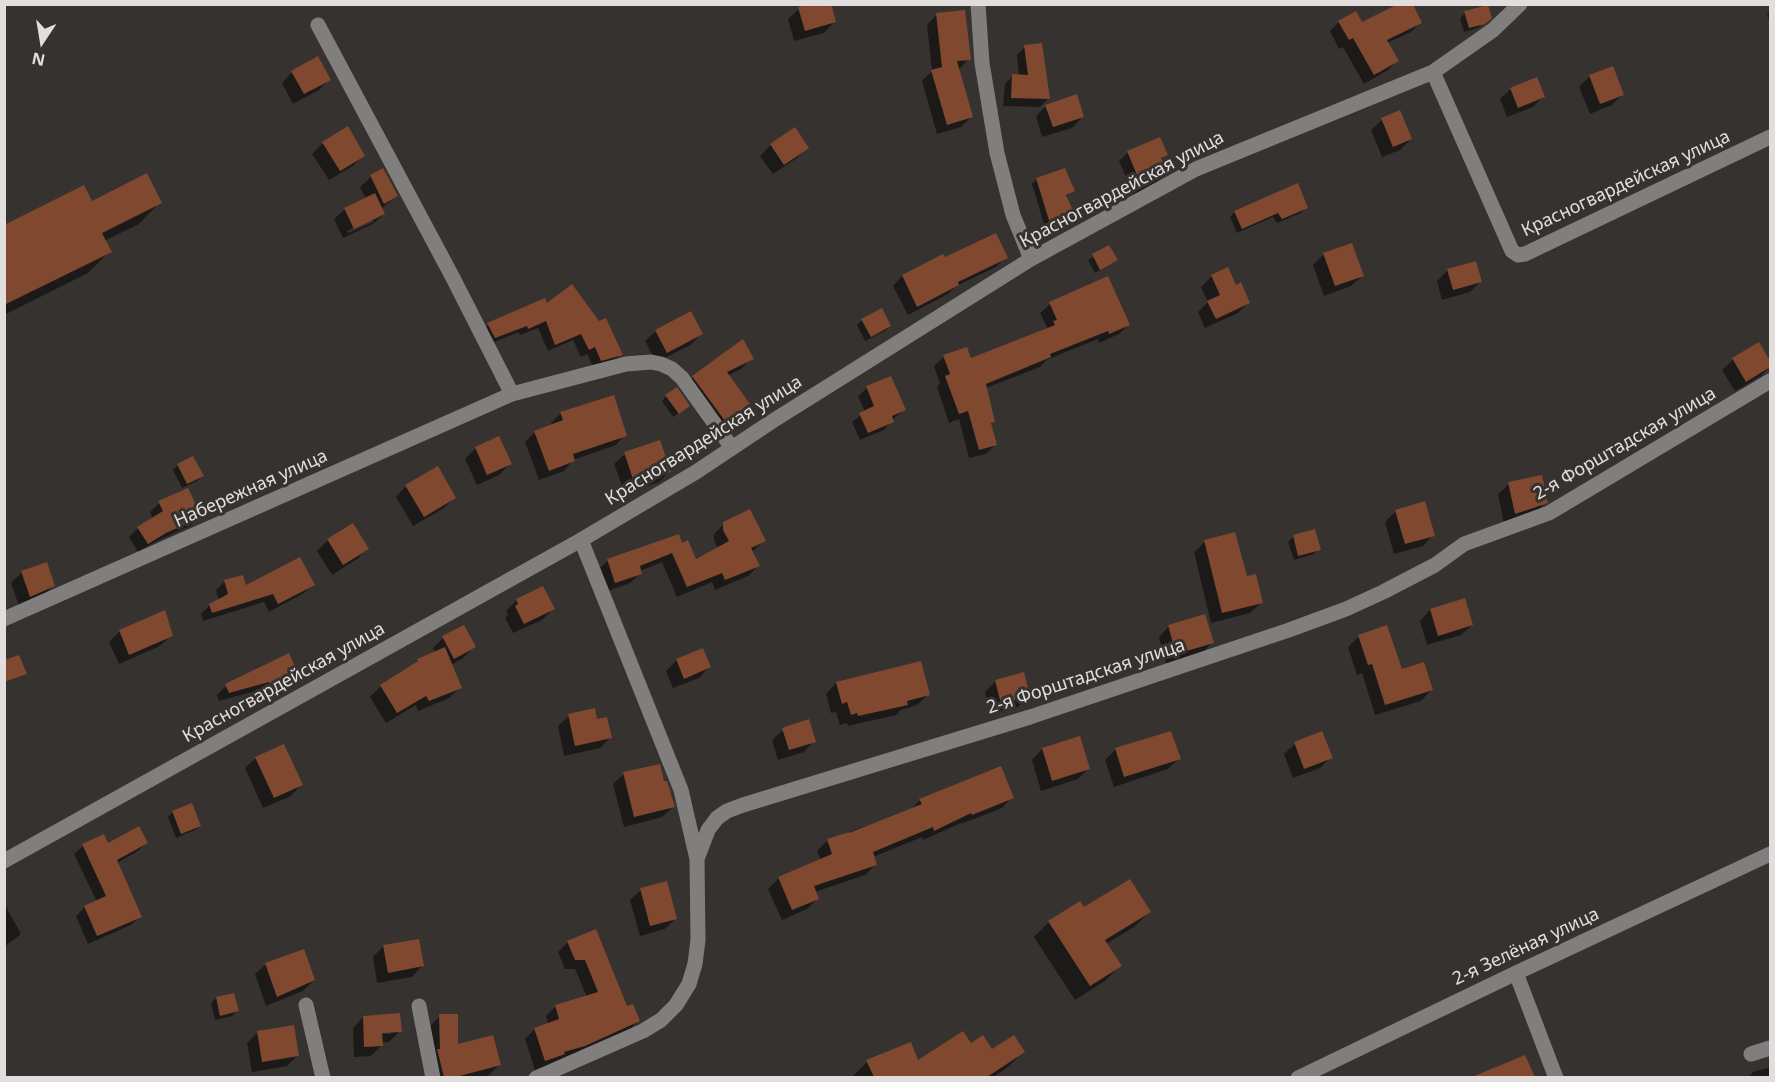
<!DOCTYPE html>
<html>
<head>
<meta charset="utf-8">
<style>
	body { margin:0 }
	#map { position:relative; width:1775px; height:1082px; overflow:hidden; background:#363230; font-family:"Noto Sans",sans-serif }
	canvas { display:block }
	.frame { position:absolute; inset:0; border:6px solid #e1dedd; pointer-events:none }
	.north { position:absolute; left:12px; top:12px; width:60px; height:60px; -webkit-text-stroke:4px #363230; paint-order:stroke; rotate:192deg; font-size:16px; font-weight:700; line-height:24px; text-align:center; color:#e1dedd }
	.north::after { content:''; display:block; margin:auto; width:21px; height:27px; background:#e1dedd; clip-path:polygon(50% 0,100% 100%,50% 72%,0 100%) }
</style>
</head>
<body>
<div id="map">
<canvas width="1775" height="1082"></canvas>
<div class="frame"></div>
<div class="north">N</div>
</div>
<script>
const c = document.querySelector('canvas').getContext('2d');
c.lineJoin = 'round';
function fillPath(path, color) {
  c.fillStyle = color;
  c.fill(path, 'evenodd');
}
function toPath(rows) {
  const path = new Path2D();
  for (const r of rows) {
    path.moveTo(r[0], r[1]);
    for (let i = 2; i < r.length; i += 2) path.lineTo(r[i], r[i + 1]);
  }
  return path;
}
function stroke(path, color, width, dash) {
  c.strokeStyle = color;
  c.lineWidth = width;
  c.lineCap = dash ? 'butt' : 'round';
  c.setLineDash(dash || []);
  c.stroke(path);
}
function drawText(font, color, halo, rows, align = 'center') {
  c.font = font + ' "Noto Sans",sans-serif';
  c.lineWidth = 6;
  c.setLineDash([]);
  c.textBaseline = 'middle';
  c.strokeStyle = halo;
  c.fillStyle = color;
  for (const [text, x, y, turn = 0] of rows) {
    c.save();
    c.translate(x, y);
    c.rotate((+turn || 0) * Math.PI / 180);
    c.textAlign = isNaN(turn) ? turn : align;
    if (halo) c.strokeText(text, 0, 0);
    c.fillText(text, 0, 0);
    c.restore();
  }
}
fillPath(toPath([
	[799,9,834,22,824,33,794,41,788,19],
	[1770,10,1770,23,1767,14],
	[1465,13,1490,17,1478,28,1464,32,1460,18],
	[937,14,969,59,959,69,971,117,961,127,937,134,922,81,932,71,927,25],
	[1339,22,1361,24,1421,22,1411,32,1387,43,1397,61,1388,70,1364,84,1343,47,1339,49,1330,31],
	[1025,47,1048,99,1040,107,1003,106,1005,84,1013,75,1019,76,1017,55],
	[1612,68,1622,95,1612,105,1590,114,1579,87,1589,77],
	[292,72,329,79,319,90,293,104,282,83],
	[1511,89,1544,96,1533,107,1507,117,1500,99],
	[1046,106,1082,117,1072,128,1042,137,1036,116],
	[1382,120,1411,139,1400,150,1382,157,1371,130],
	[323,143,363,155,353,166,329,180,312,154],
	[771,145,807,147,797,158,773,174,760,156],
	[1128,152,1166,154,1160,160,1167,172,1158,181,1134,195,1119,161],
	[371,177,397,196,381,209,384,214,373,224,343,238,334,219,345,209,366,199,360,187],
	[373,218,373,222,348,233,347,231],
	[1037,179,1073,191,1065,197,1076,219,1071,224,1047,234,1032,184],
	[160,202,139,224,104,241,110,251,88,273,4,315,4,226,91,203],
	[1306,208,1301,213,1277,223,1273,217,1237,233,1230,217,1235,212],
	[1108,247,1116,260,1095,273,1088,260],
	[1324,254,1362,276,1351,286,1324,296,1313,265],
	[943,256,944,259,1006,257,996,267,956,286,948,294,908,315,893,286,902,276],
	[1448,270,1480,282,1470,292,1442,300,1437,281],
	[1212,276,1235,287,1249,302,1238,313,1205,328,1198,312,1208,302,1201,287],
	[544,300,546,306,621,354,614,362,593,367,587,354,581,357,573,340,548,351,538,328,520,335,519,332,487,345,480,332,488,325],
	[1050,304,1128,325,1119,334,1099,343,1098,339,1046,360,1040,367,986,388,993,422,990,425,996,444,986,454,969,458,959,419,949,423,937,387,940,383,934,366,944,357,966,348,970,360,1048,329,1040,313],
	[862,320,890,326,885,331,865,341,857,325],
	[656,331,701,334,691,345,656,362,645,341],
	[1759,344,1770,366,1761,376,1735,391,1722,370,1733,360],
	[752,358,741,369,727,376,750,407,717,434,683,387,693,377],
	[867,388,904,410,892,420,884,430,860,440,852,422,865,412,858,396],
	[666,396,683,410,673,417,662,401],
	[561,413,625,435,616,445,573,460,564,471,539,480,525,442,535,432,552,426,551,423],
	[476,448,510,464,499,475,477,485,465,459],
	[625,454,669,472,659,482,625,494,614,464],
	[178,465,202,476,197,481,182,488,173,470],
	[1509,484,1546,502,1535,513,1504,524,1498,494],
	[406,486,454,498,444,508,413,526,396,497],
	[159,503,200,517,190,526,155,542,138,552,129,537,138,528,153,519,150,512],
	[1396,511,1433,535,1423,546,1394,554,1385,522],
	[724,524,764,540,752,552,758,566,748,576,715,590,712,582,677,597,662,562,640,571,641,573,630,583,605,592,597,571,608,560,681,545,695,561,718,549,714,540,714,534],
	[1314,531,1319,549,1314,554,1294,560,1288,542,1293,537],
	[328,540,367,549,357,559,332,575,317,551],
	[1205,542,1246,578,1261,603,1250,613,1211,623,1194,552],
	[22,572,54,585,43,596,19,606,11,583],
	[225,581,245,587,313,584,304,593,269,612,264,602,203,621,201,614,210,605,219,601,216,590],
	[517,600,553,609,542,620,513,633,505,618,508,615,506,611],
	[1464,600,1472,625,1461,635,1427,645,1420,621,1430,610],
	[1169,626,1212,643,1201,654,1166,663,1159,637],
	[120,631,171,636,160,646,119,664,109,642],
	[1359,636,1401,670,1431,690,1421,701,1375,715,1362,673,1357,675,1348,647],
	[443,638,474,647,463,658,451,665,460,688,449,698,418,711,416,705,386,723,370,697,381,686,412,666,418,660,435,653,433,648],
	[702,650,709,667,699,678,673,688,666,671,676,661],
	[920,663,928,695,917,705,901,710,896,715,848,726,847,723,840,725,836,712,831,713,826,694,836,683],
	[300,679,290,689,265,702,259,690,219,701,217,695,226,686],
	[996,681,1028,696,1018,707,991,714,985,692],
	[569,716,596,721,610,738,600,748,564,756,558,726],
	[783,730,814,741,804,752,778,760,772,740],
	[1295,744,1331,757,1320,768,1293,778,1284,754],
	[1042,749,1088,769,1078,779,1041,791,1032,760],
	[1116,749,1179,758,1168,769,1114,787,1105,760],
	[256,758,301,785,291,796,263,808,245,768],
	[624,774,663,783,673,807,662,817,624,827,613,784],
	[1012,797,1002,808,961,824,961,823,923,840,922,837,873,857,876,864,865,875,815,892,817,899,807,909,782,920,768,889,779,878,821,860,817,851,828,840,910,810,920,800],
	[173,812,200,826,195,830,176,838,168,817],
	[146,843,138,851,117,863,140,917,131,925,88,944,76,916,85,907,97,902,74,854,83,846],
	[641,890,676,918,665,929,640,936,630,900],
	[4,903,21,934,4,947],
	[1084,909,1149,912,1134,927,1106,944,1120,966,1105,981,1075,1000,1034,937,1049,922],
	[595,931,626,1008,638,1021,628,1031,573,1056,535,1070,525,1039,535,1029,548,1024,546,1016,556,1006,587,997,575,969,565,969,558,952,568,942],
	[383,946,422,966,412,977,377,983,373,957],
	[266,964,314,980,303,991,266,1006,255,974],
	[216,998,237,1011,232,1016,215,1020,211,1003],
	[440,1016,457,1046,499,1065,489,1075,479,1078,432,1078,430,1026],
	[363,1017,400,1031,389,1042,381,1042,382,1045,371,1056,354,1057,353,1028],
	[391,1031,391,1034,375,1034],
	[258,1032,298,1055,287,1066,252,1072,247,1043],
	[970,1045,992,1051,1023,1052,1009,1066,992,1078,854,1078,853,1076,867,1062,918,1063],
	[1524,1057,1533,1078,1483,1078,1489,1072],
	[1770,1067,1770,1078,1748,1078,1753,1072]
]), '#0007');
fillPath(toPath([
	[809,4,831,4,836,22,805,31,798,7],
	[1398,4,1413,4,1422,23,1387,40,1399,61,1374,75,1353,38,1349,40,1338,21,1356,11,1362,22],
	[1488,5,1492,18,1485,24,1469,28,1464,11],
	[965,10,971,60,957,61,973,117,947,125,931,70,942,67,936,13],
	[1042,43,1050,99,1011,98,1012,74,1028,75,1024,45],
	[318,56,331,80,304,94,291,71],
	[1613,66,1624,95,1600,104,1589,75],
	[1537,77,1545,97,1518,108,1510,88],
	[1077,94,1084,117,1053,127,1045,105],
	[1400,110,1412,139,1393,147,1381,118],
	[348,126,365,156,340,171,322,142],
	[795,127,809,148,784,165,770,144],
	[1160,137,1168,155,1161,158,1169,173,1142,187,1127,151],
	[383,168,398,196,384,204,370,175],
	[1065,168,1075,191,1066,195,1077,219,1052,230,1036,178],
	[147,173,162,203,102,233,112,252,4,305,4,225,84,185,92,201],
	[1298,183,1308,208,1282,219,1278,213,1242,229,1234,211],
	[375,193,385,214,354,229,344,208],
	[996,233,1008,258,958,282,959,285,917,307,902,275,943,254,945,257],
	[1352,243,1364,276,1335,286,1323,253],
	[1109,245,1118,260,1100,270,1092,254],
	[1476,261,1482,282,1453,290,1447,269],
	[1228,267,1236,285,1241,282,1250,303,1216,319,1207,301,1220,295,1211,275],
	[1108,276,1130,325,1109,334,1108,331,1050,354,1051,357,986,384,995,422,991,423,997,445,979,450,968,411,959,414,945,376,950,374,943,355,967,347,971,358,1055,325,1053,321,1057,320,1049,302],
	[572,284,599,321,606,318,623,355,601,361,595,347,589,350,581,334,555,345,546,321,528,329,527,326,495,338,487,323,545,298,547,303],
	[882,308,891,326,871,337,861,319],
	[691,311,703,334,667,353,655,330],
	[743,339,754,359,727,372,752,407,728,425,692,376],
	[1759,342,1770,361,1770,367,1746,382,1732,358],
	[891,376,906,410,892,416,894,422,868,433,859,413,874,406,866,386],
	[677,387,690,406,679,414,665,395],
	[614,395,627,436,573,454,575,461,549,471,534,431,563,420,560,412],
	[499,436,512,464,487,475,475,447],
	[660,440,671,472,635,485,624,452],
	[193,456,204,476,187,484,177,464],
	[438,466,456,498,424,517,405,485],
	[1542,475,1548,503,1515,514,1508,482],
	[188,488,202,517,166,533,148,544,137,527,163,511,158,501],
	[1425,501,1435,536,1405,544,1395,510],
	[750,509,766,541,751,548,760,566,725,580,722,573,687,587,672,553,640,566,642,574,615,583,607,559,679,534,682,543,688,540,696,559,729,541,723,530,723,522],
	[353,523,369,549,343,565,327,539],
	[1315,529,1321,550,1298,556,1293,535],
	[1235,532,1247,576,1256,574,1263,603,1222,613,1204,540],
	[300,557,315,585,278,604,273,594,212,613,209,604,228,594,224,580,243,575,246,585],
	[47,562,55,586,30,597,21,571],
	[543,586,555,609,524,624,515,606,518,604,516,599],
	[1465,598,1473,625,1438,636,1430,609],
	[165,610,173,636,129,655,119,630],
	[1205,614,1214,643,1176,654,1168,625],
	[464,625,476,647,454,659,442,636],
	[1387,625,1402,669,1424,662,1433,690,1385,705,1372,664,1368,665,1358,635],
	[445,647,462,688,429,701,426,696,397,713,380,685,418,661,417,659],
	[703,648,711,667,684,679,676,659],
	[289,653,301,680,275,693,269,682,229,693,225,684],
	[19,655,27,674,4,682,4,660],
	[921,661,930,695,907,701,908,705,858,716,857,713,851,715,847,702,842,704,836,682],
	[1024,672,1030,696,1001,704,995,680],
	[595,708,597,719,607,717,612,738,575,746,568,714],
	[809,719,816,742,789,750,782,728],
	[1171,731,1181,759,1124,777,1115,748],
	[1322,731,1333,758,1304,769,1294,742],
	[1080,736,1090,769,1052,781,1042,748],
	[284,744,303,785,274,798,255,757],
	[660,764,664,781,667,781,675,807,634,817,623,772],
	[1001,766,1014,798,972,815,971,813,934,831,933,827,873,852,877,865,814,886,819,899,792,910,778,877,832,854,827,839,849,832,849,833,922,804,919,799],
	[192,803,201,826,181,834,172,811],
	[139,826,148,843,117,860,142,917,97,936,84,906,106,896,82,844,104,834,108,843],
	[1130,879,1151,912,1105,940,1122,966,1090,986,1048,921,1080,901,1084,907],
	[667,881,677,919,650,926,640,888],
	[596,929,627,1006,633,1004,640,1021,585,1046,564,1052,565,1054,545,1061,534,1028,559,1019,555,1005,598,992,585,960,575,960,567,941],
	[419,939,424,966,388,973,383,945],
	[304,949,315,980,277,997,265,963],
	[234,993,239,1011,220,1016,216,997],
	[400,1013,402,1032,382,1033,383,1046,364,1047,363,1016],
	[439,1014,458,1014,458,1044,493,1035,501,1065,456,1077,444,1077,437,1049,440,1049],
	[294,1025,299,1056,262,1062,257,1031],
	[963,1031,971,1043,983,1035,992,1049,1014,1035,1025,1052,987,1077,874,1077,866,1060,911,1042,918,1060],
	[1525,1055,1535,1077,1472,1077]
]), '#7f482f');
stroke(toPath([
	[978,4,982,63,997,153,1013,215,1031,259],
	[318,25,453,278,512,394],
	[1433,72,1512,251,1518,255,1525,254,1770,137],
	[581,540,681,790,697,859],
	[4,619,512,394,626,364,651,362,661,364,672,369,682,378,732,448],
	[4,861,581,540,696,472,771,422,1031,259,1196,169,1433,72,1493,30,1520,4],
	[1516,973,1556,1078],
	[306,1005,323,1078],
	[419,1006,433,1078],
	[1751,1054,1770,1048],
	[536,1078,643,1031,661,1020,676,1005,689,984,695,964,698,940,697,859,708,830,717,818,727,811,743,805,1030,717,1289,630,1346,609,1383,592,1435,565,1464,544,1549,513,1770,381],
	[1298,1078,1516,973,1770,854]
]), '#817f7e', 15);
drawText('18px', '#e1dedd', '#363230', [
	["Красногвардейская улица",1626,184,-25],
	["Красногвардейская улица",1122,190,-28],
	["Красногвардейская улица",704,441,-32],
	["2-я Форштадская улица",1625,444,-30],
	["Набережная улица",251,489,-24],
	["2-я Форштадская улица",1086,677,-18],
	["Красногвардейская улица",284,683,-29],
	["2-я Зелёная улица",1526,947,-25]
]);
</script>
</body>
</html>
